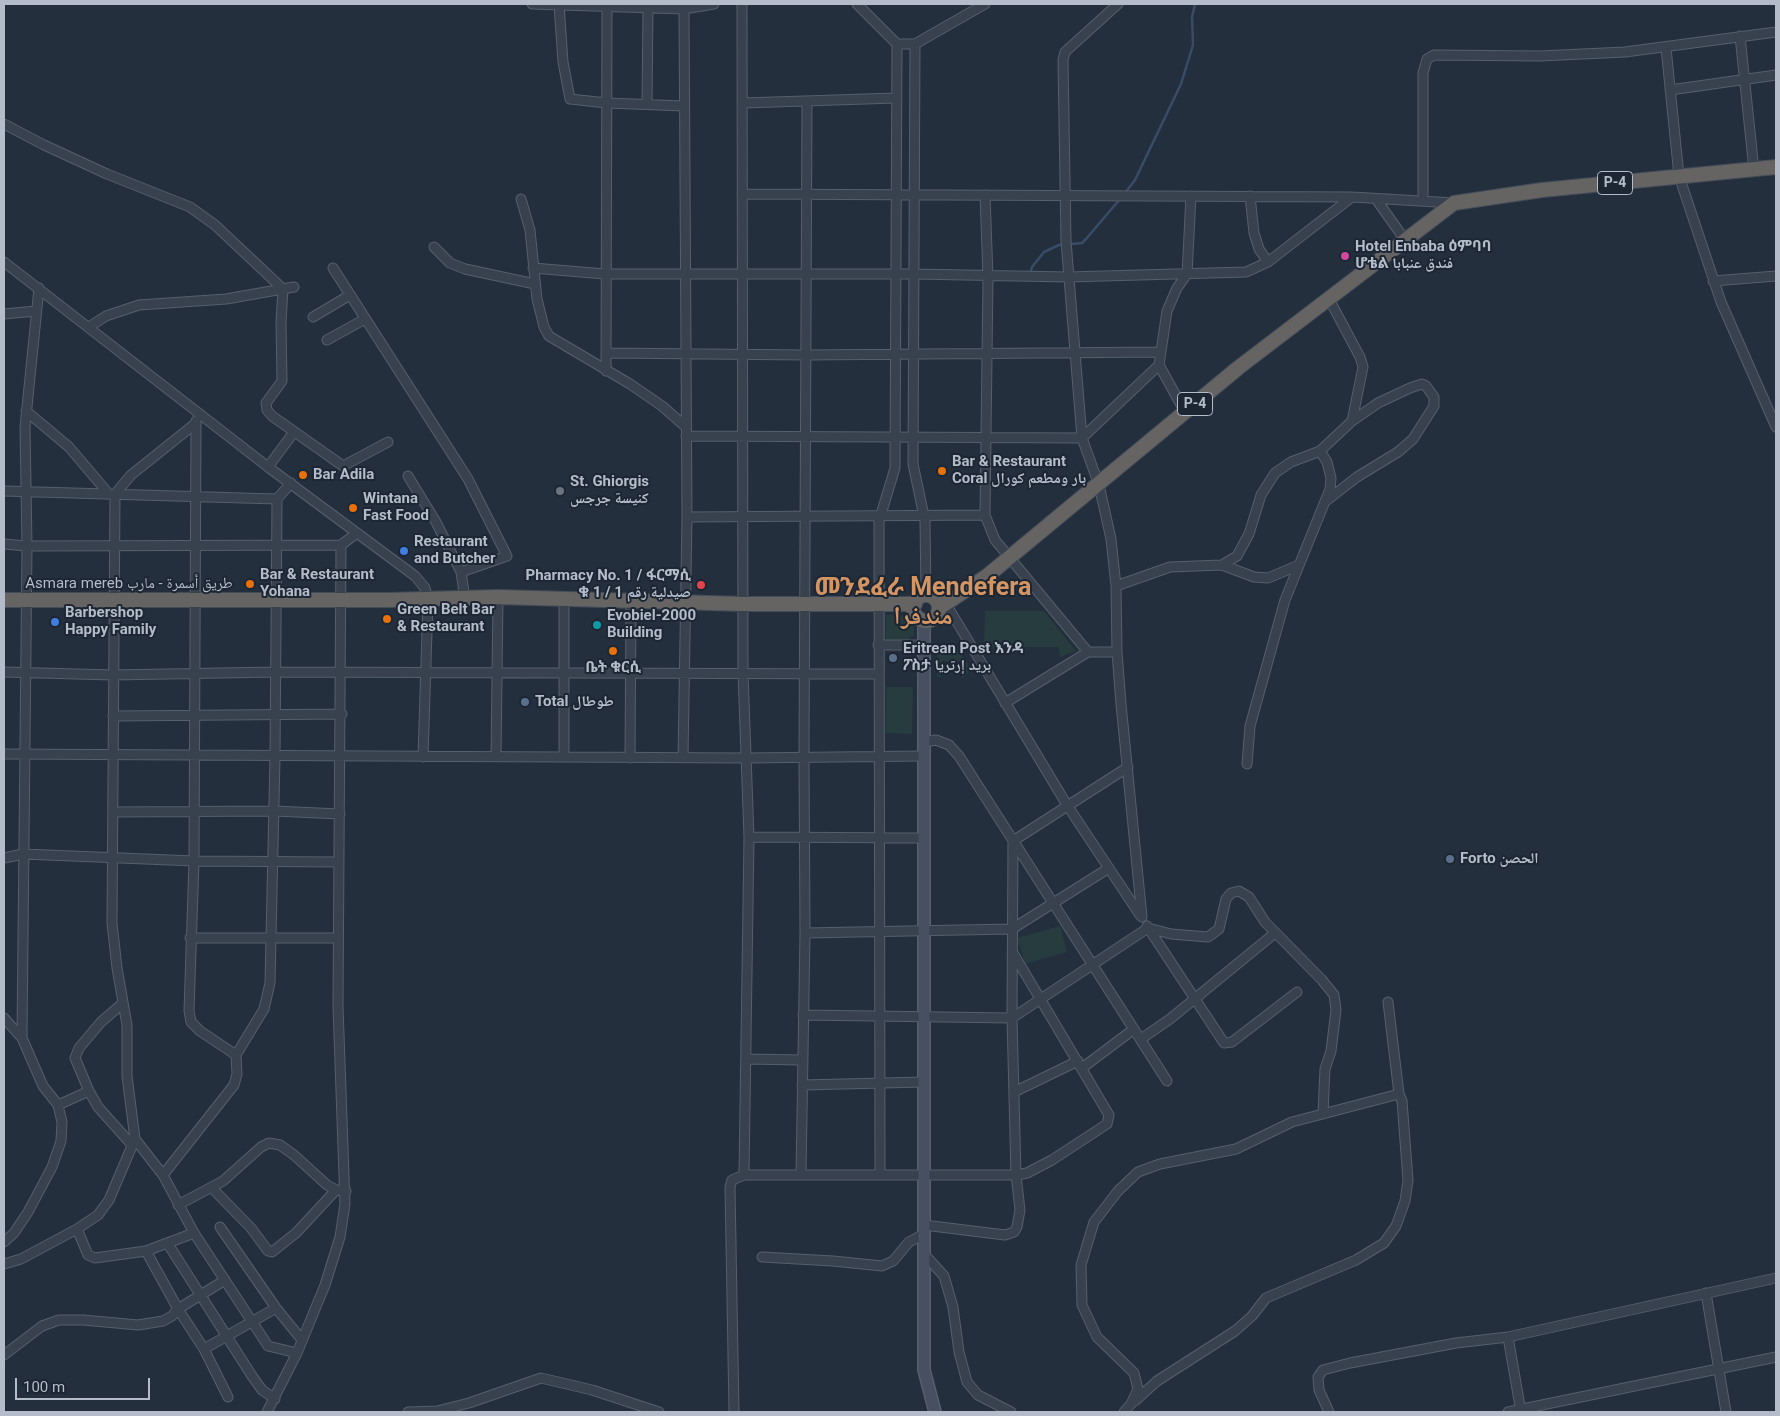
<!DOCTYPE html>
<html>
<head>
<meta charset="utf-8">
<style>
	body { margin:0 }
	#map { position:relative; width:1780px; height:1416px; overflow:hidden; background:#242f3e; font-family:Roboto,sans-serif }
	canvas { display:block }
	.frame { position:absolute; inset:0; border:5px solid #b4bcc9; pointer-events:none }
	.scale { position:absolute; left:15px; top:1378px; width:135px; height:22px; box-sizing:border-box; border:2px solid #b4bcc9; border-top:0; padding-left:6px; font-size:15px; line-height:18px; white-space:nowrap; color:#b4bcc9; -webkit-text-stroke:4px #1d2633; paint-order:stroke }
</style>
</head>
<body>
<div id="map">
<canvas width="1780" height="1416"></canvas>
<div class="frame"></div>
<div class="scale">100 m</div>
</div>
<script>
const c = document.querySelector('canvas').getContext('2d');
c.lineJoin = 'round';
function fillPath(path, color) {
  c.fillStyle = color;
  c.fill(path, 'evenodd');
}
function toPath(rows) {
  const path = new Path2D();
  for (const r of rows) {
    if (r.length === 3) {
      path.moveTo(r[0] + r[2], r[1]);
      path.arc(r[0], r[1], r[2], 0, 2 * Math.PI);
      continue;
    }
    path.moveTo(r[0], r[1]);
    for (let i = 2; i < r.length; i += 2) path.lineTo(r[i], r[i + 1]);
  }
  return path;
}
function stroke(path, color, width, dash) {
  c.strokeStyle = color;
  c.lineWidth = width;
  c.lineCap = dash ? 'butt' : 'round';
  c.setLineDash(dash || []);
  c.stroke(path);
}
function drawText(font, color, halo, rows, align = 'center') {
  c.font = font + ' Roboto,"Noto Naskh Arabic","Noto Sans Ethiopic",sans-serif';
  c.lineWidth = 4;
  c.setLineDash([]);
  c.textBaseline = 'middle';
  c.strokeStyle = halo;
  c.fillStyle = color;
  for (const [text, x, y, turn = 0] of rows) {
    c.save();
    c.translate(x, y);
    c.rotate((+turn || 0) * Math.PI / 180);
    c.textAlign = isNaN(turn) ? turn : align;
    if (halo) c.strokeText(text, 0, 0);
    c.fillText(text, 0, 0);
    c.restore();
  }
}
fillPath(toPath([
	[985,611,1044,611,1076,651,1060,657,1059,647,1021,647,998,642,996,648,984,645],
	[899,614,910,619,914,624,914,635,907,640,886,640,886,615],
	[937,648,956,648,972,670,962,678,962,661,942,661,941,677,937,677],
	[886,687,913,687,912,734,886,733],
	[1060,926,1067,952,1025,964,1017,938]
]), '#263c3f');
stroke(toPath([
	[1125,193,1135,180,1181,84,1193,45,1192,17,1195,4],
	[1030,274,1032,267,1044,252,1059,245,1082,243,1086,239,1120,199]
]), '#394c67', 2.5);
const minor = toPath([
	[532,4,684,9,714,4],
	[742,4,743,673,749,837,744,1175],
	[857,4,897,44,895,468,879,521,880,1174],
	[1118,4,1065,52,1063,60,1066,241,1082,438,1099,485,1111,539,1116,586,1117,652,1121,704,1142,917],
	[559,5,563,62,570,99,607,103,684,106],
	[1740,36,1754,170],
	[897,44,915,44,985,4],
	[915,44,913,464,925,521,926,595],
	[1666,48,1679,176,1721,302,1776,427],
	[1670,90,1776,75],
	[743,103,896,98],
	[647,104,648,8],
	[4,124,44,145,107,174,190,207,215,225,283,289,281,322,282,381,266,403,267,410,272,416,343,466,388,442],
	[742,194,1352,197,1454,203],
	[985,195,988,277,985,515,995,540,1088,652],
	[1250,196,1254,233,1259,249,1268,262,1352,197],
	[521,199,530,230,537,299,544,327,549,336,630,384,662,406,686,427],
	[1376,199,1405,240],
	[1423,201,1423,73,1427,59,1434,55,1540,56,1625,52,1776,32],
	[434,247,450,263,465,269,535,284],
	[4,262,268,467,415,576,425,588,428,600,423,757],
	[333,268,468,479,507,556,461,572],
	[533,268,605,274,914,274,1068,277,1246,272,1268,262],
	[1713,281,1776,276],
	[1329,299,1360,357,1363,367,1352,421],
	[4,314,36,311],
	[313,317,350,295],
	[89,327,106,316,139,305,226,299,294,287],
	[327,340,365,319],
	[606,353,806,355,1160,352],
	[606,371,607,6],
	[26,411,69,447,108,493],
	[1185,412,1159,365,1167,311,1177,288,1187,274,1191,196],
	[196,421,194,861,189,1011,191,1022,200,1031,236,1055],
	[686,436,1082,438,1159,365],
	[268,467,294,432],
	[408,476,436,522,461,572,465,599],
	[291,483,277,499,275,757,270,983,264,1009,236,1055,237,1074,234,1085,163,1175,194,1233,268,1346,297,1353],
	[4,491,277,499],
	[687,517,985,515],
	[4,544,27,546,341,545,357,533],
	[1222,565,1254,577,1268,578,1299,565],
	[1116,586,1170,567,1222,565,1237,556,1249,534,1261,495,1275,473,1291,462,1320,451,1352,421,1378,403,1410,388,1422,384,1426,386,1434,397,1434,406,1413,439,1398,452,1357,477,1326,501],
	[564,598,564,757],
	[946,604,1067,805,1140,915],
	[878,645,924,645],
	[4,672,113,675,275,672,879,674],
	[1005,703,1088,652,1117,652],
	[113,716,342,714],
	[924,742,936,740,949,745,959,756,1167,1081],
	[4,754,746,758,924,756],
	[496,757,498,597],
	[630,758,631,600],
	[683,758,687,517,684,9],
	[1247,764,1250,726,1285,600,1330,489,1331,478,1327,462,1320,451],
	[113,812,274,811,340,814],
	[749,837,924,838],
	[4,858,23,854,194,861,339,862],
	[1147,926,1224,1043,1232,1042,1297,992],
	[805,933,1012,929,1109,868],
	[190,938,338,938],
	[123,1003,101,1022,79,1048,75,1058,89,1091,98,1107,132,1145],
	[803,1015,1012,1018,1148,928,1171,934,1208,937,1219,929,1226,899,1231,893,1239,891,1249,897,1265,922,1322,980,1334,995,1336,1010,1331,1051,1325,1069,1323,1113],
	[4,1018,22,1038,43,1086,58,1105,62,1122,61,1141,52,1167,28,1212,14,1233,4,1242],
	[22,1038,27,546,25,427,39,288],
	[1141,1039,1170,1019,1275,933],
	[746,1059,802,1060],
	[1082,1068,1134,1029],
	[802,1085,924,1082],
	[1014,1092,1078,1061],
	[58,1105,89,1091],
	[163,1175,135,1139,127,1076,127,1025,117,968,112,923,115,494,131,475,196,423],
	[801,1175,805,933,804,757,807,102],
	[212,1188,251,1228,268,1251,272,1252,296,1233,336,1190],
	[178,1205,223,1181,261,1147,269,1143,280,1145,294,1155,327,1185,336,1190,346,1191],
	[924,1225,1005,1235,1014,1232,1017,1227,1020,1210,1016,1175,1012,1018,1013,841,1128,767],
	[220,1227,276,1308,302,1340],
	[77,1229,88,1255,95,1258,146,1251,194,1233],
	[168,1244,252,1376,262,1390,275,1399],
	[146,1251,178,1309,204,1349,228,1397],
	[924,1254,944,1276,953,1307,959,1352,967,1382,978,1395,1011,1412],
	[762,1257,833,1261,882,1266,893,1261,909,1242,924,1234],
	[4,1264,21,1259,77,1229,98,1215,109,1200,135,1139],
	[1706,1293,1726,1412],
	[1508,1337,1521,1412],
	[204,1349,276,1308],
	[4,1355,42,1326,59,1320,83,1320,138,1325,163,1321,172,1316,178,1309,225,1280],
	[1135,1401,1157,1381,1235,1331,1252,1316,1266,1298,1356,1260,1384,1243,1396,1226,1405,1201,1408,1180,1402,1101,1399,1094],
	[267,1412,297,1353,325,1285,340,1237,345,1204,338,1006,341,545],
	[408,1412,437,1411,469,1403,541,1378,592,1390,659,1412],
	[734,1412,730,1187,732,1180,744,1175,1016,1175,1027,1173,1052,1160,1107,1124,1109,1115,1013,953],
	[1124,1412,1131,1404,1138,1389,1134,1373,1097,1337,1082,1305,1081,1265,1094,1222,1118,1191,1138,1172,1160,1164,1236,1149,1292,1122,1399,1094,1388,1002],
	[1329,1412,1319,1390,1318,1377,1323,1370,1350,1363,1456,1343,1508,1337,1776,1278],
	[1508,1412,1776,1357]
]);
const secondary = toPath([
	[924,620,924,1370,935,1412]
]);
const trunk = toPath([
	[926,608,13],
	[4,600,390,600,498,597,744,604,915,604],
	[939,608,987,576,1238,368,1454,203,1542,190,1776,167]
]);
stroke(minor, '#565f6c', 11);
stroke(secondary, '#565f6c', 14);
stroke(trunk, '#434c59', 16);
stroke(minor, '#38414e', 9);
stroke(secondary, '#465061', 11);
stroke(trunk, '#656462', 14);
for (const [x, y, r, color] of [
	[1345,256,5,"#d1479c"],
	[942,471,5,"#e8710a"],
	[303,475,5,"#e8710a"],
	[560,491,5,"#6b7280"],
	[353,508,5,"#e8710a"],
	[404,551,5,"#3f7fe0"],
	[250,584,5,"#e8710a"],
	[701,585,5,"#e0444e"],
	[387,619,5,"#e8710a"],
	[55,622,5,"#3f7fe0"],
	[597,625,5,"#0f9aa8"],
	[613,651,5,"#e8710a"],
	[893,658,5,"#5c6f8a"],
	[525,702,5,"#5c6f8a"],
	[1450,859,5,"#5c6f8a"]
]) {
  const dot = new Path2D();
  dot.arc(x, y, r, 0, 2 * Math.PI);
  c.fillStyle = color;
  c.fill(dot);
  stroke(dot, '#1d2633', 2);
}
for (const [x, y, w] of [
	[1615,183,35],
	[1195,404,35]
]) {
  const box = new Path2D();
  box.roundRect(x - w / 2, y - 11.5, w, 23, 4);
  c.fillStyle = '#1d2633';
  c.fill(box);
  stroke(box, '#b4bcc9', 1);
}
drawText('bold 14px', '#b4bcc9', null, [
	["P-4",1615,183],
	["P-4",1195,404]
]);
drawText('bold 15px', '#b4bcc9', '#1d2633', [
	["Hotel Enbaba ዕምባባ",1355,247],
	["ሆቴል فندق عنبابا",1355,264],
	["Bar & Restaurant",952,462],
	["Coral بار ومطعم كورال",952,479],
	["Bar Adila",313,475],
	["St. Ghiorgis",570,482],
	["كنيسة جرجس",570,499],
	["Wintana",363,499],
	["Fast Food",363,516],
	["Restaurant",414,542],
	["and Butcher",414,559],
	["Bar & Restaurant",260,575],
	["Yohana",260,592],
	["Pharmacy No. 1 / ፋርማሲ",691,576,"right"],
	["ቁ 1 / صيدلية رقم 1",691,593,"right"],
	["Green Belt Bar",397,610],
	["& Restaurant",397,627],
	["Barbershop",65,613],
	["Happy Family",65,630],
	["Evobiel-2000",607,616],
	["Building",607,633],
	["Eritrean Post እንዳ",903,649],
	["ፖስታ بريد إرتريا",903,666],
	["ቤት ቁርሲ",613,668,"center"],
	["Total طوطال",535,702],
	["Forto الحصن",1460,859]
], 'left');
drawText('15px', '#b4bcc9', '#1d2633', [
	["Asmara mereb طريق أسمرة - مارب",129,584]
]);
drawText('bold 25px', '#d59563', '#1d2633', [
	["መንደፈራ Mendefera",923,589],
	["مندفرا",923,618]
]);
</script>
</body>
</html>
